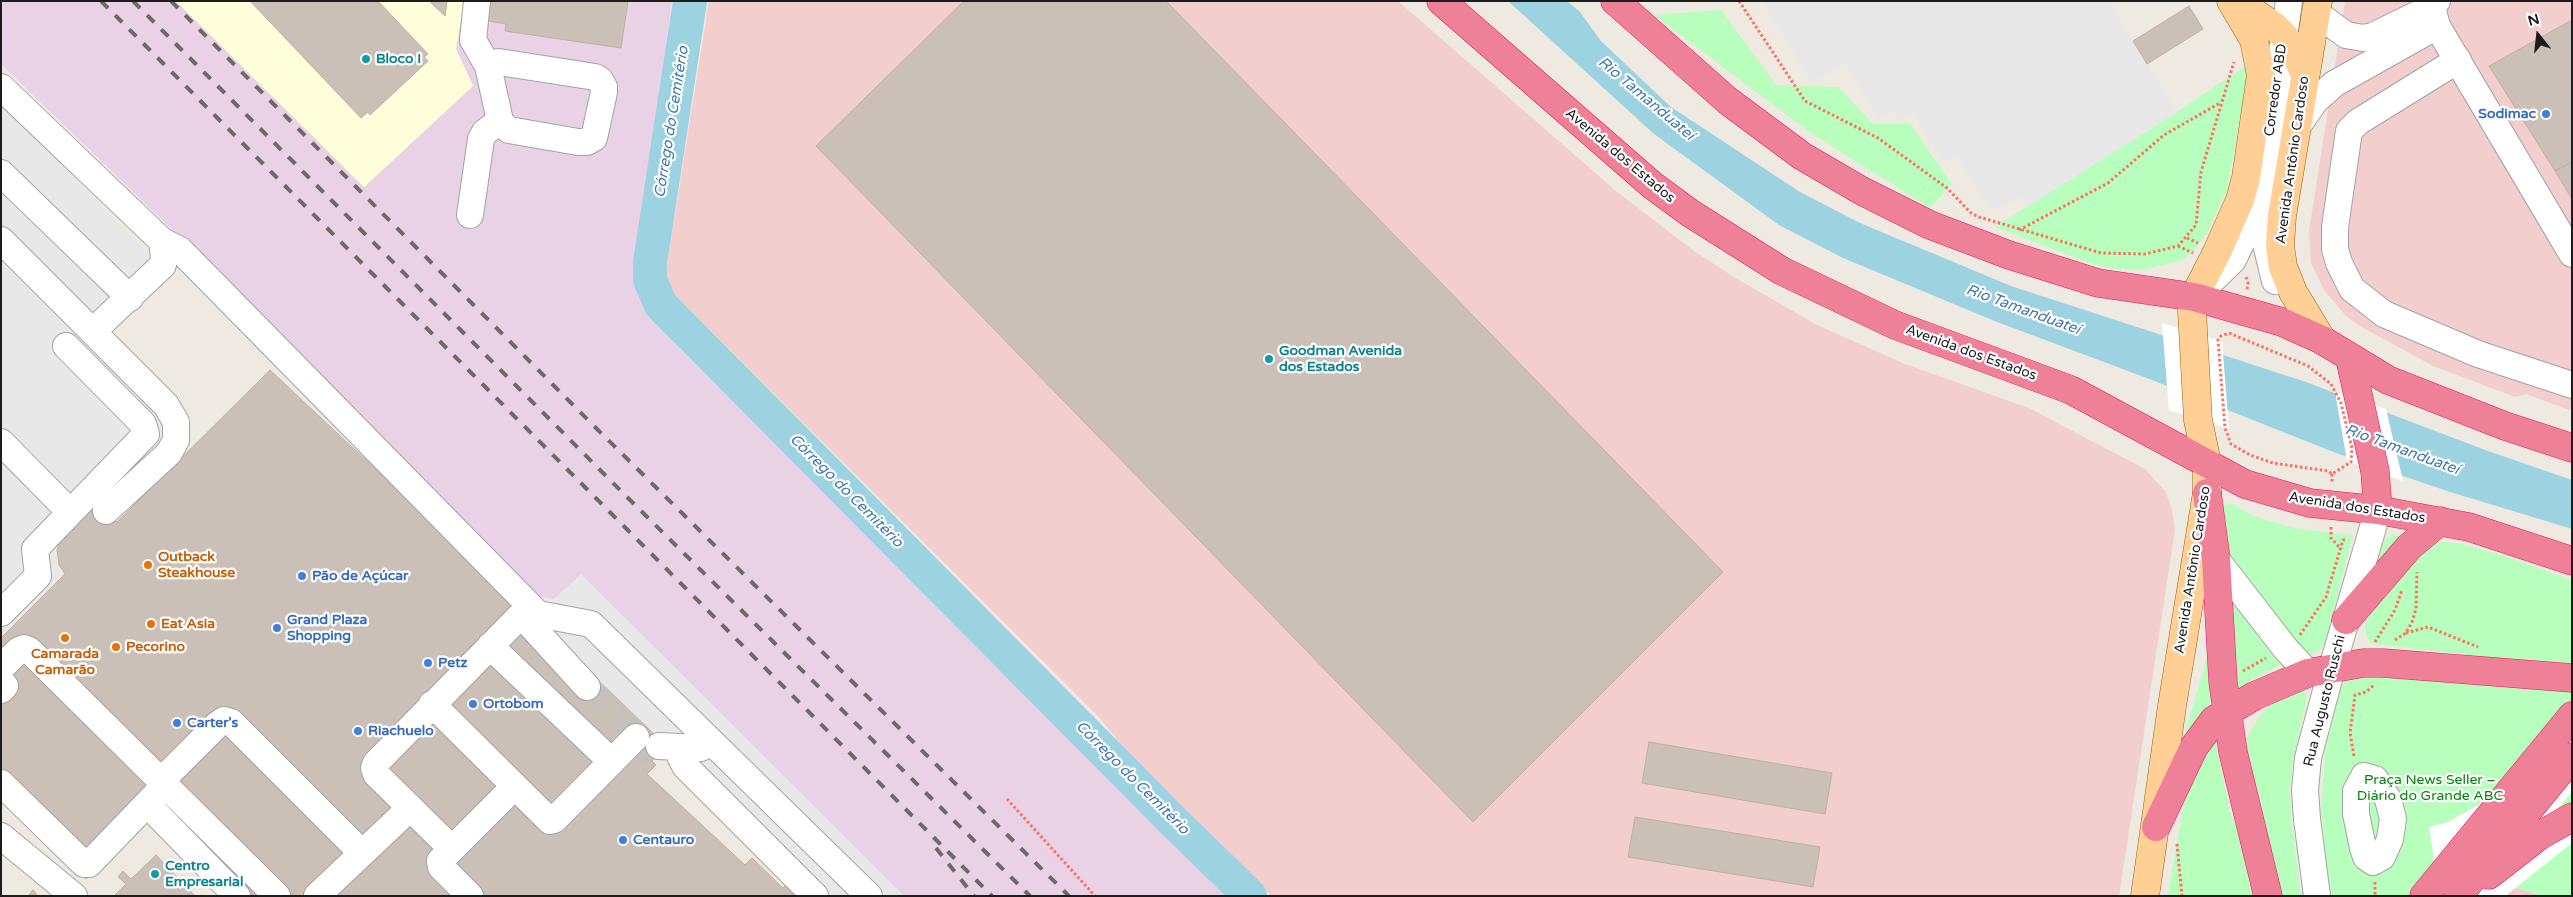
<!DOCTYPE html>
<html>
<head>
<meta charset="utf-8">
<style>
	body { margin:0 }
	#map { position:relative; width:2573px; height:897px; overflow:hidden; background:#efeae1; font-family:"Varela Round",sans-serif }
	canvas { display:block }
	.frame { position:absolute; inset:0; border:2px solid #1c1c1c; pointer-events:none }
	.north { position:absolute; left:2513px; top:10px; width:50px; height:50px; -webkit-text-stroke:4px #fff; paint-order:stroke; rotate:344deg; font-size:14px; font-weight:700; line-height:20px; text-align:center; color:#1c1c1c }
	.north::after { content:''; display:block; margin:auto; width:18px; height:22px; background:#1c1c1c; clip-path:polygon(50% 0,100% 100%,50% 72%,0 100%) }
</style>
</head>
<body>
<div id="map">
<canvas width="2573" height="897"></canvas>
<div class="frame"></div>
<div class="north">N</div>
</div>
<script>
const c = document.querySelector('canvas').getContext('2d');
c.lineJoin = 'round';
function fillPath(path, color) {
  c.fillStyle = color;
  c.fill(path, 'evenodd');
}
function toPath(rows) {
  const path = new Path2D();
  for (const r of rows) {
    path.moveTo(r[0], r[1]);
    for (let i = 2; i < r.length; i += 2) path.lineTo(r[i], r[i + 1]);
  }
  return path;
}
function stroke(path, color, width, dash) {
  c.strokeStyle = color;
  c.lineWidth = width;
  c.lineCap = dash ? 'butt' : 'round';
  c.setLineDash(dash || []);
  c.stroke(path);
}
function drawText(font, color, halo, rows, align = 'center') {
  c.font = font + ' "Varela Round",sans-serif';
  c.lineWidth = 4.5;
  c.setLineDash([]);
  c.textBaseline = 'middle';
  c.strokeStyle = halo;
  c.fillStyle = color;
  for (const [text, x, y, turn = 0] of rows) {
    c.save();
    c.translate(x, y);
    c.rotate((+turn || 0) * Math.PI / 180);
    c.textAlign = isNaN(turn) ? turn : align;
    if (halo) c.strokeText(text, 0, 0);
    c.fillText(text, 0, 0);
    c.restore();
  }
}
fillPath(toPath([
	[709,1,1398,1,1616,191,1694,251,1734,277,1815,324,1905,364,2029,408,2145,469,2165,491,2172,509,2175,530,2119,896,1271,896,1158,790,1098,716,668,288,665,277],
	[2345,1,2572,1,2572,411,2526,394,2515,397,2433,366,2360,326,2346,316,2324,290,2311,263,2309,231],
	[2514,887,2541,896,2505,896]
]), '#f2cfce');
fillPath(toPath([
	[1,1,176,1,364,187,473,86,456,49,464,1,672,1,635,267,636,286,647,307,677,346,1228,896,904,896,581,575,554,599,528,595,217,273,1,64]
]), '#e9d2e5');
fillPath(toPath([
	[176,1,464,1,456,49,473,86,364,187]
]), '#fffeda');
fillPath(toPath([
	[1721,10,1776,85,1838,87,1873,124,1910,124,1952,184,1930,208,1811,133,1654,15],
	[2250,63,2227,189,2209,229,2193,252,2182,260,2143,270,2113,269,2089,263,1995,227,2177,112],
	[2230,503,2254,516,2294,528,2353,535,2325,644,2318,652,2306,655,2229,564,2221,511,2223,505],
	[2393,534,2404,537,2379,566,2376,564,2384,540],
	[2441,542,2457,543,2499,554,2572,580,2572,663,2504,659,2374,644,2368,640,2365,629,2367,620,2410,560,2432,544],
	[2228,590,2284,663,2239,687,2236,686],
	[2208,655,2210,655,2212,700,2189,732,2186,729],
	[2369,675,2509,688,2572,691,2572,896,2541,896,2514,887,2505,896,2330,896,2321,810,2325,753,2341,687,2349,677],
	[2303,690,2307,697,2293,760,2290,787,2291,816,2301,896,2168,896,2185,794,2193,773,2215,740,2232,819,2263,810,2257,787,2247,766,2245,752,2248,735,2262,713,2271,705,2283,697]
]), '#b8febc');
fillPath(toPath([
	[1766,1,2108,1,2177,112,2027,207,2020,197,2000,209,1988,206,1956,156,1943,163,1912,113,1899,121,1893,111,1879,119,1845,63,1812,83,1763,3],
	[1,104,160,265,83,340,171,425,65,526,54,551,61,575,1,634],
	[581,574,904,896,829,896,533,619]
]), '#e8e8e8');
fillPath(toPath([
	[1508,1,1567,1,1580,12,1601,41,1671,107,1800,192,1860,223,2011,286,2306,382,2488,451,2572,480,2572,529,2447,491,2336,453,2152,380,1997,322,1843,258,1779,225,1654,134]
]), '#9dd3e1');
fillPath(toPath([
	[2162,323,2222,341,2229,429,2169,410],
	[2335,392,2386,409,2403,481,2347,461],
	[2572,703,2572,792,2554,813,2572,808,2572,843,2505,896,2410,896,2435,866,2429,827,2448,822,2483,802,2507,780]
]), '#fff');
stroke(toPath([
	[690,1,650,263,650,280,661,305,1175,823,1250,896]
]), '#9dd3e1', 34);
const building = toPath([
	[250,1,378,1,428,54,424,57,428,61,370,115,368,112,361,118,250,1],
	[429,1,447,1,445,16,429,1],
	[490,1,628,1,621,48,505,31,506,24,488,21,490,1],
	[964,1,1166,1,1723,572,1473,822,816,146,964,1],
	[2189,6,2203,29,2147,64,2133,41,2189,6],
	[2572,20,2572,162,2555,171,2489,66,2572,20],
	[2572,162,2572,199,2555,171,2572,162],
	[270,370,517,602,655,735,657,756,652,761,656,765,647,774,745,865,752,858,783,888,786,885,797,896,231,896,146,820,86,879,1,798,1,638,65,574,59,565,57,550,63,535,96,502,117,522,270,370],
	[1649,742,1832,773,1825,814,1642,783,1649,742],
	[1635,817,1820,847,1813,887,1628,857,1635,817],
	[156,855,195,896,114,896,126,884,118,877,123,871,131,879,156,855],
	[33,890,38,896,28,896,33,890]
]);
fillPath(building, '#cbc0b7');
stroke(building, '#c2afa2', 1);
stroke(toPath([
	[587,687,644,742,654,759]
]), '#c5c1ba', 26, [26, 13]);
const minor = toPath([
	[477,1,473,40,488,66,500,121,504,126,509,130,578,142,587,142,594,138,604,92,604,87,600,80,595,77,499,62,488,66],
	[2316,13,2346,35,2363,38,2373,36,2432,7,2437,1],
	[2437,26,2572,254],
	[2458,60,2358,122,2349,131,2335,227,2335,249,2339,263,2352,289,2384,314,2478,354,2572,385],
	[1,87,162,241,164,258,163,265,93,331],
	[2297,127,2315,101,2334,84,2437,26,2432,7],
	[1,173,130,298],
	[2264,199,2266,244,2275,281],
	[470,215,481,139,485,132,500,121],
	[1,240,166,405,176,422,176,440,169,453,106,511],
	[162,241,180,250,538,614,591,624,869,896],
	[2197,295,2233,260,2250,224,2264,180,2289,1],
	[1,442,70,512],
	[2216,559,2285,648,2308,673],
	[1,613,38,576,35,549,146,434,143,424,66,346],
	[490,646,611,761],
	[1,668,19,650,24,648,29,650,277,896],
	[1,682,5,686,1,690],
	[432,704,550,821,554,820,636,737],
	[659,746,701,748],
	[685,747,680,756,685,766,815,896],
	[2364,776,2375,779,2388,799,2393,819,2390,839,2382,857,2373,862,2366,857,2363,848,2356,814,2356,791,2364,776],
	[161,781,218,724,224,720,231,722,361,852],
	[1,783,84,864,89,864,165,785],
	[147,804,237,896],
	[1,836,74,896],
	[452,849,376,774,374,768,376,763,519,617,525,619,587,687],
	[317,896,409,809],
	[470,896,441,867,440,861,514,787],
	[2317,896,2307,819,2305,790,2308,758,2332,668,2378,510]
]);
const major = toPath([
	[2237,1,2274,26,2284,36,2295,52,2305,75],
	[2318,1,2282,216,2280,245,2283,267,2293,292,2322,340],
	[2145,896,2172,706,2207,493,2207,463,2198,420,2192,311,2194,297,2217,252,2240,200,2246,178,2261,75,2254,40,2231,1]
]);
const highway = toPath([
	[1441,1,1652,185,1690,213,1782,271,1895,325,2071,390,2245,484,2310,503,2378,510,2469,527,2572,561],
	[1615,1,1728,101,1802,156,1862,191,1930,225,2009,255,2098,283,2194,297,2282,322,2322,340,2388,380,2505,426,2572,448],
	[2350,359,2375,471,2378,510],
	[2207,493,2216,559,2223,682,2233,752,2268,896],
	[2346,620,2409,547,2440,521],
	[2156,827,2194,747,2214,720,2254,696,2308,673,2363,663,2383,663,2572,678],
	[2489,875,2539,836,2572,817],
	[2424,896,2572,716],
	[2458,896,2572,757]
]);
stroke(minor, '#a3a3a3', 28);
stroke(major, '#956000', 29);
stroke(highway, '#e71461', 29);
stroke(toPath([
	[1739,1,1805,101,1878,138,1947,188,1971,213,1979,217,2101,253,2145,254,2178,246,2196,225,2201,172,2234,62],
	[2019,230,2108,183,2164,135,2220,103],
	[2187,238,2198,243],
	[2178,246,2193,253],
	[2246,277,2248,283,2247,290],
	[2229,333,2308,366,2331,384,2341,403,2352,448,2351,462,2332,474,2328,471,2273,463,2250,455,2231,444,2225,428,2218,340,2221,336,2229,333],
	[2332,474,2332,483],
	[2331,527,2331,538,2341,549],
	[2406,633,2428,627,2478,647],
	[2300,635,2326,597,2343,540,2346,540],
	[2395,640,2406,633,2412,622,2416,609,2417,572],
	[2375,642,2395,610,2402,590],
	[2243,671,2266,658],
	[2354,756,2350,733,2355,695,2366,692,2374,685],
	[1007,799,1095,896],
	[2177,844,2182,896],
	[2375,882,2375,896]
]), '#ff6e62', 3, [2.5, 2.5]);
stroke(minor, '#fff', 26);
stroke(major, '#ffcf96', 28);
stroke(highway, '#ee8197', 28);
stroke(toPath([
	[101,1,992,896],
	[133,1,627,497,1030,896],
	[171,1,599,431,1069,896],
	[936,848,974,896]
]), '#6a6a6a', 4, [10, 10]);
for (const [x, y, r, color] of [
	[366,59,5,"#0f9aa8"],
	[2546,114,5,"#3f7fe0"],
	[1269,359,5,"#0f9aa8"],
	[148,565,5,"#e8710a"],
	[302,576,5,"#3f7fe0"],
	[151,624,5,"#e8710a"],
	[277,628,5,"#3f7fe0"],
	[65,638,5,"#e8710a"],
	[116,647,5,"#e8710a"],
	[428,663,5,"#3f7fe0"],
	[473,704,5,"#3f7fe0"],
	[177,723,5,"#3f7fe0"],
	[358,731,5,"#3f7fe0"],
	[623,840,5,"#3f7fe0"],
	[155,874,5,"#0f9aa8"]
]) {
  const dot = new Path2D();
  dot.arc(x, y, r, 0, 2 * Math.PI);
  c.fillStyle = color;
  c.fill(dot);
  stroke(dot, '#fff', 2);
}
drawText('bold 14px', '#0d838f', '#fff', [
	["Bloco I",376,59],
	["Goodman Avenida",1279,351],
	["dos Estados",1279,367],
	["Centro",165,866],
	["Empresarial",165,882]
], 'left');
drawText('14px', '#1c1c1c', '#fff', [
	["Corredor ABD",2276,90,-82],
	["Avenida dos Estados",1620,156,40],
	["Avenida Antônio Cardoso",2293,160,-82],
	["Avenida dos Estados",1971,353,20],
	["Avenida dos Estados",2357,508,9],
	["Avenida Antônio Cardoso",2193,570,-81],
	["Rua Augusto Ruschi",2325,701,-76]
]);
drawText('bold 14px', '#366cbe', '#fff', [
	["Sodimac",2536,114,"right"],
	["Pão de Açúcar",312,576],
	["Grand Plaza",287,620],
	["Shopping",287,636],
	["Petz",438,663],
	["Ortobom",483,704],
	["Carter's",187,723],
	["Riachuelo",368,731],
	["Centauro",633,840]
], 'left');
drawText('bold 14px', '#c56008', '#fff', [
	["Outback",158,557],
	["Steakhouse",158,573],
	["Eat Asia",161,624],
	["Pecorino",126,647],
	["Camarada",65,654,"center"],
	["Camarão",65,670,"center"]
], 'left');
drawText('14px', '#028309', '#fff', [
	["Praça News Seller –",2430,780],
	["Diário do Grande ABC",2430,796]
]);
drawText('italic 15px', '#3f78ac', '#fff', [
	["Rio Tamanduateí",1646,99,40],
	["Córrego do Cemitério",672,122,-81],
	["Rio Tamanduateí",2023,310,20],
	["Rio Tamanduateí",2402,450,20],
	["Córrego do Cemitério",846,491,45],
	["Córrego do Cemitério",1132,778,45]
]);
</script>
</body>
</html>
